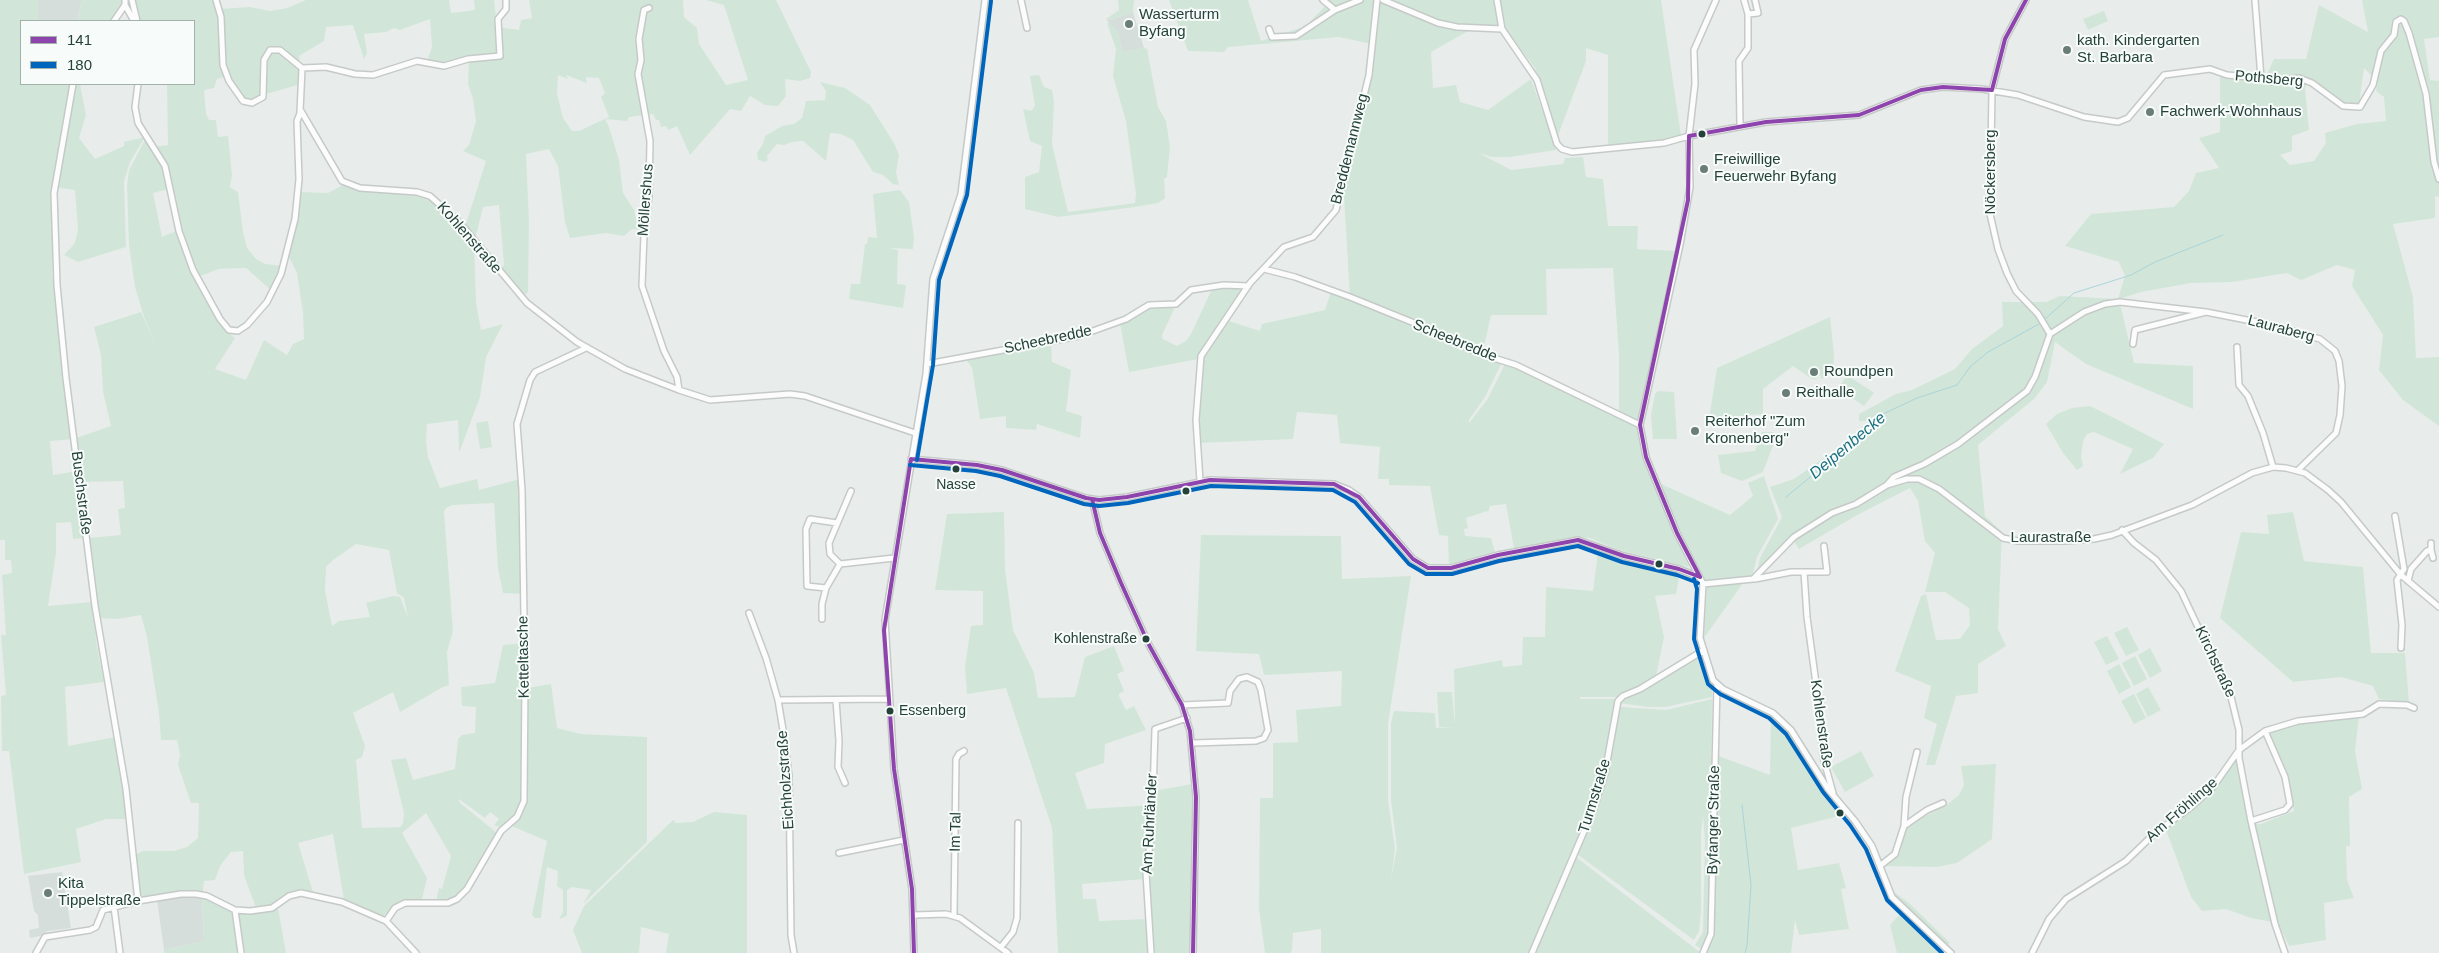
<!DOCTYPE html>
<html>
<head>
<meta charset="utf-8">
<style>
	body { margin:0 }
	#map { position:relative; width:2439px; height:953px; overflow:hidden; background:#e8edeb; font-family:Helvetica,sans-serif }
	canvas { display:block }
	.legend { position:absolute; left:20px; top:20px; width:175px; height:65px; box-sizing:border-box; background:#f7fbf9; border:1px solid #a3b1ad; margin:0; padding:6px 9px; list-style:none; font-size:15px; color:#24423a }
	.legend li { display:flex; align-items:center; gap:10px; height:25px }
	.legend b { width:25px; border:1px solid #a3b1ad }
</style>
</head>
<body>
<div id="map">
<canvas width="2439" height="953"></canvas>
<ul class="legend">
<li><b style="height:6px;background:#8e44ad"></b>141</li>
<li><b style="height:6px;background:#0065bd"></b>180</li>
</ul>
</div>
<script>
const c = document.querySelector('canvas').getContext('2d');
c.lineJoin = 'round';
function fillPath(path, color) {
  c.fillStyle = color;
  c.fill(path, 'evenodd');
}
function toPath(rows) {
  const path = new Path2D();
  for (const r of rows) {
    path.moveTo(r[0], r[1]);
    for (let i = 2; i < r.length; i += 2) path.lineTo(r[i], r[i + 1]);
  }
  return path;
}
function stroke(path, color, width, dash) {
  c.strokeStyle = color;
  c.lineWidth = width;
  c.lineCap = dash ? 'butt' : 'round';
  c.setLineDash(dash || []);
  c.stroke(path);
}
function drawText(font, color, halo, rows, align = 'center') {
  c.font = font + ' Helvetica,sans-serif';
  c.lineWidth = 4;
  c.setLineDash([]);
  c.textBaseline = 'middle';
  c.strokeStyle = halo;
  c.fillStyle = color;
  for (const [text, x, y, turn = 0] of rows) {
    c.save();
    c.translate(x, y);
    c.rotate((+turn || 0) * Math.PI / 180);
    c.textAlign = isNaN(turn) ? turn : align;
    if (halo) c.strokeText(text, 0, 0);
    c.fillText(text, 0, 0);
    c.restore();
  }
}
fillPath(toPath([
	[38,0,82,0,77,21,38,21],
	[1133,12,1144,48,1123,53,1117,30,1115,30,1106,19,1110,20],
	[62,872,71,928,48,931,40,936,30,938,29,930,39,928,38,915,34,911,28,876],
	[182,896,202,898,204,941,164,950,157,900]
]), '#d6dedb');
fillPath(toPath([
	[0,0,38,0,38,21,21,21,21,84,75,84,63,120,60,175,52,205,52,273,74,439,50,441,53,475,77,471,85,538,73,539,71,522,56,523,56,553,48,606,92,602,97,647,104,682,65,687,68,746,115,737,128,819,106,819,76,829,81,862,24,874,9,751,2,751,1,696,6,695,1,635,6,635,2,575,12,573,11,560,5,560,5,540,0,540],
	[82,0,127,0,112,21,77,21],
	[135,0,216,0,219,9,250,7,270,11,287,8,306,0,449,0,451,13,475,10,474,0,494,0,497,27,519,30,521,20,532,18,529,0,683,0,684,17,697,28,699,44,726,85,748,80,724,5,706,0,776,0,811,72,810,78,800,81,785,79,786,96,778,106,765,105,750,96,741,111,730,109,690,155,677,126,668,130,666,126,661,127,659,120,656,120,653,114,629,117,627,121,605,119,609,127,619,160,623,193,634,210,636,219,644,219,643,230,632,229,624,236,606,233,570,238,565,222,558,166,549,149,526,154,529,222,528,292,523,297,499,270,504,265,499,205,483,207,475,240,465,227,486,161,463,151,469,145,476,121,473,99,468,84,469,58,449,65,427,61,432,47,430,19,400,30,394,28,386,32,364,34,367,53,364,59,353,25,326,27,324,41,299,56,301,68,301,84,263,95,247,103,228,76,217,79,214,88,204,90,206,114,209,120,216,120,218,137,228,136,232,175,230,187,238,192,243,232,247,248,256,259,265,264,282,266,272,291,246,268,219,269,200,276,185,243,167,172,154,147,168,145,167,84,194,84,194,21,138,21],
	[558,75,568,79,566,75,587,83,586,77,599,78,605,93,601,97,609,117,579,131,572,131,563,118,557,94],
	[1118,0,1134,0,1133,12,1110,20,1106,19,1119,10],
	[1169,0,1248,0,1261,41,1306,26,1326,5,1322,0,1496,0,1500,27,1470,30,1431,52,1433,88,1456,85,1460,102,1488,110,1531,79,1556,150,1510,157,1491,157,1479,153,1511,170,1563,164,1565,158,1583,157,1586,177,1603,179,1608,226,1638,226,1637,249,1675,251,1639,422,1619,412,1619,356,1613,268,1546,269,1547,315,1491,315,1482,356,1502,362,1485,397,1469,420,1469,423,1487,400,1506,362,1639,426,1645,458,1667,517,1690,563,1688,567,1619,550,1590,538,1572,537,1514,549,1506,504,1490,506,1488,513,1487,511,1466,518,1468,528,1464,529,1465,536,1491,538,1495,552,1449,567,1448,536,1439,535,1430,486,1389,485,1389,479,1378,479,1380,447,1340,443,1337,415,1297,412,1293,439,1199,443,1202,361,1205,354,1229,321,1260,331,1262,324,1325,310,1331,292,1350,298,1344,195,1372,44,1339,37,1228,47,1224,52,1188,51],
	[1500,0,1661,0,1681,136,1647,143,1608,146,1608,55,1586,48,1586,61,1557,138,1546,95,1535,68,1507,31],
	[2362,0,2439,0,2439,37,2424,39,2430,80,2439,81,2439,197,2435,196,2435,218,2393,224,2413,297,2416,358,2439,357,2439,426,2403,400,2379,370,2383,335,2352,286,2355,270,2337,265,2301,280,2287,273,2232,282,2191,283,2141,292,2119,299,2134,363,2193,366,2193,409,2086,364,2055,342,2047,382,2035,398,1978,445,1985,516,2002,532,1998,629,2006,646,1978,664,1978,693,1956,696,1935,765,1926,765,1937,724,1924,718,1931,686,1895,671,1921,596,1926,594,1936,640,1960,639,1970,625,1969,608,1945,592,1925,592,1935,553,1925,541,1918,501,1910,488,1859,514,1799,549,1792,538,1756,576,1760,558,1782,517,1770,487,1794,479,1845,443,1868,421,1859,421,1859,414,1896,394,1912,390,1955,369,1972,349,2003,326,2002,302,2046,302,2060,296,2118,299,2125,276,2119,262,2065,246,2091,214,2174,207,2189,191,2196,173,2219,168,2199,138,2220,132,2220,77,2263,83,2274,59,2306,59,2319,5,2368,32],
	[2364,68,2378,82,2376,91,2384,97,2386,121,2357,124,2325,133,2326,143,2314,161,2290,165,2280,155,2292,151,2292,136,2309,130,2305,88,2307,82,2347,105,2359,105],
	[2104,11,2108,21,2088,30,2083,19],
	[1107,23,1110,23,1115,30,1117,29,1123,53,1144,48,1147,49,1158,107,1166,121,1170,146,1167,177,1164,179,1165,198,1158,203,1135,207,1058,217,1025,209,1025,177,1039,172,1042,146,1030,141,1023,109,1031,111,1035,106,1030,76,1039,75,1044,87,1052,90,1054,102,1052,144,1068,212,1135,203,1136,194,1126,121,1113,76,1116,49],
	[820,82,845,88,870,105,894,143,899,155,896,173,899,185,893,184,883,175,873,172,853,140,841,134,830,133,826,161,803,141,792,142,784,145,777,144,767,156,768,160,765,162,758,160,757,153,763,144,765,136,782,126,794,124,802,118,806,101,825,100,826,91],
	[77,84,80,84,86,115,79,138,95,159,124,146,124,142,145,137,130,162,124,181,126,247,78,262,64,255,75,243,78,230,75,190,59,188,71,100],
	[146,138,164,166,168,189,153,193,162,237,178,230,224,329,235,338,215,369,246,380,264,340,287,355,293,344,304,339,303,313,297,273,289,257,299,192,328,193,345,184,388,193,426,195,452,216,474,242,476,303,481,330,503,324,486,357,480,397,459,453,458,420,427,424,426,441,428,457,440,488,477,479,479,490,520,479,522,594,503,593,498,568,494,503,452,505,446,508,444,512,453,631,447,652,449,685,441,688,400,712,393,692,353,713,365,746,362,757,356,760,362,828,400,827,403,824,404,813,391,760,406,758,413,780,455,769,458,739,462,735,475,733,476,707,462,706,461,687,495,683,503,645,524,643,524,799,518,813,502,828,494,825,499,819,490,812,485,818,459,799,459,802,497,833,463,891,449,900,437,900,437,897,439,888,442,889,451,856,426,813,402,833,427,878,422,899,398,903,382,917,344,900,333,834,298,843,313,892,297,891,274,904,256,908,244,875,243,851,231,852,220,866,215,880,204,881,203,892,173,893,141,898,139,897,135,855,143,851,174,851,187,847,198,838,199,803,191,803,178,765,180,755,177,740,161,740,159,713,147,637,141,615,117,619,98,618,88,538,121,535,118,509,125,508,123,481,81,482,76,438,111,426,103,392,101,355,94,327,141,312,158,351,144,317,135,287,129,245,127,185,129,170],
	[356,544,389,550,397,593,404,598,408,618,400,597,393,596,366,603,370,617,339,621,332,626,325,590,326,567,333,560],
	[900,190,909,202,914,237,913,249,889,248,898,250,897,284,906,285,903,308,849,299,851,284,860,284,865,244,867,244,868,237,877,238,873,194],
	[1213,287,1245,287,1198,359,1129,372,1120,323,1151,306,1176,305,1162,335,1163,339,1177,346,1186,341,1191,334],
	[1830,317,1834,355,1833,372,1821,379,1821,374,1816,379,1812,379,1793,366,1763,389,1763,414,1709,419,1717,368],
	[1051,343,1052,362,1071,370,1066,411,1082,416,1080,438,1037,424,1036,430,1006,428,1006,416,980,419,972,368,965,358],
	[1847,375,1874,393,1864,406,1838,389],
	[1658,391,1674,392,1677,439,1653,439,1651,415,1655,394],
	[2090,406,2120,421,2164,444,2153,458,2120,474,2133,449,2094,432,2087,434,2083,441,2081,456,2083,466,2077,470,2063,453,2046,424,2057,414,2072,408],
	[488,421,492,447,480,449,476,423],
	[1762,432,1773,432,1776,437,1763,472,1742,481,1721,473,1718,455,1755,451],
	[1764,476,1778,519,1757,557,1752,577,1716,581,1704,580,1680,531,1661,484,1730,515,1753,496,1748,483],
	[1004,512,1005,569,1013,630,1034,673,1038,698,1075,697,1085,657,1114,646,1124,671,1117,674,1124,691,1119,694,1119,696,1126,710,1134,706,1146,730,1105,744,1104,763,1075,773,1087,809,1152,805,1145,879,1082,884,1083,899,1096,899,1099,921,1147,919,1149,953,1058,953,1052,828,1006,688,967,694,965,666,971,626,983,625,983,591,935,590,947,514],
	[2293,512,2304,561,2363,567,2371,653,2405,653,2409,703,2379,699,2373,686,2341,677,2293,682,2220,618,2241,532,2269,534,2267,515],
	[1201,535,1341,536,1342,579,1411,576,1388,724,1388,800,1395,849,1391,879,1397,848,1391,800,1391,723,1394,711,1435,713,1436,728,1455,727,1439,727,1437,692,1452,692,1455,726,1454,669,1502,660,1503,667,1522,665,1523,637,1545,637,1546,587,1593,591,1598,552,1604,550,1680,573,1676,594,1655,596,1664,637,1656,676,1620,697,1580,697,1580,699,1617,699,1598,792,1530,953,1321,953,1321,929,1293,933,1292,950,1290,953,1265,953,1259,909,1260,798,1273,798,1273,743,1298,742,1296,710,1341,706,1342,671,1264,675,1259,654,1196,651],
	[1743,583,1736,593,1704,638,1707,586],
	[2127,627,2139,650,2126,656,2114,633],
	[2107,636,2119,659,2106,665,2094,642],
	[2150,648,2162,671,2150,678,2138,655],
	[1701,655,1712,687,1712,697,1665,707,1649,707,1619,703,1621,700],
	[2135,656,2147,679,2134,686,2122,663],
	[2119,664,2131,687,2119,694,2107,671],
	[551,684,557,728,581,734,647,737,647,842,583,904,591,890,572,887,567,890,567,916,559,919,563,912,563,890,557,886,558,871,547,867,541,918,535,918,532,915,547,841,509,825,525,799,523,772,527,730,527,688],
	[2148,687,2161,710,2148,717,2136,694],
	[2134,694,2146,718,2134,724,2121,701],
	[1712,699,1709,935,1703,950,1695,945,1703,932,1705,841,1703,815,1701,833,1701,911,1699,931,1694,940,1577,854,1600,795,1602,795,1621,707,1666,710],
	[1771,716,1790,733,1800,747,1823,789,1843,815,1791,828,1798,870,1839,863,1846,888,1841,889,1849,929,1799,935,1795,920,1791,953,1708,953,1706,951,1714,931,1716,755,1770,775],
	[2359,716,2355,751,2362,789,2349,797,2350,846,2346,846,2347,880,2354,898,2324,903,2326,940,2289,946,2278,923,2251,918,2226,909,2202,911,2191,897,2166,830,2216,786,2237,758,2249,824,2261,824,2294,811,2286,777,2267,732,2284,724],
	[1861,751,1874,776,1845,792,1831,767],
	[1996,764,1992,839,1957,863,1937,867,1885,866,1897,856,1905,827,1948,804,1959,795,1964,785,1961,766],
	[1192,784,1194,822,1191,953,1153,953,1147,872,1154,791],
	[714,812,747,815,747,953,666,953,669,934,641,927,639,953,582,953,573,930,584,906,673,820,676,823,693,822],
	[1576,857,1701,953,1533,953],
	[1894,892,1909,903,1950,943,1940,953,1897,953,1890,925,1900,914],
	[202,898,233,913,240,953,164,953,164,950,204,941],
	[278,908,286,953,243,953,238,913,256,914]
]), '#d1e6d8');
stroke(toPath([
	[2044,320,2074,293,2131,275,2155,262,2223,235],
	[1786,497,1831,460,1842,454,1868,432,1883,414,1917,398,1957,385,1970,367,1988,352,2039,324],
	[1742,805,1751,885,1747,945,1745,953]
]), '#a9d4db', 1);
const minor = toPath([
	[132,0,137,21],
	[216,0,221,17,223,65,229,81,243,101,252,103,263,97,264,60,270,50,280,50,302,68],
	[1021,0,1027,28],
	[1323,0,1335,10,1360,0],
	[1383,0,1438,23,1457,27,1502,29],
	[1497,0,1502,29,1537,80,1557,144,1562,149,1572,152,1664,143,1689,136,1766,122,1859,115,1921,90,1943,87,1982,89,2018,95,2084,117,2118,122,2128,118,2164,75,2210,69,2227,75,2261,78,2272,82,2299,78,2312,83,2343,106,2360,107,2373,85,2381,51,2394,35,2396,22,2401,19,2404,21,2409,33,2426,94,2434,162,2439,179],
	[1716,0,1694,50,1695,84,1689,136,1690,187,1680,245,1640,425,1646,457,1677,533,1703,584,1700,638,1713,680,1723,689,1773,713,1791,730,1828,789,1855,821,1872,846,1892,897,1951,953],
	[2026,0,2005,39,1992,90,1990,214,1998,249,2007,273,2016,291,2038,314,2050,334],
	[2255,0,2261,78],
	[125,5,134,21],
	[649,8,644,10,639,39,641,60,638,74,650,141,649,196,644,235,642,286,664,351,677,377,679,390],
	[1748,14,1758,13,1755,0],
	[114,21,125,5,125,0],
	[1269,29,1272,37,1296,36,1335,10],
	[302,68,326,67,355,74,373,75,417,61,444,66,468,59,500,56,498,19,506,9,506,0],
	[73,84,54,193,57,285,66,378,95,606,126,789,138,901],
	[138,84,135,107,138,123,165,166,179,231,193,270,220,319,229,330,238,331,247,325,267,302,281,274,295,219,299,179,297,121,301,111,342,181,360,188,417,192,430,196,460,223,527,303,577,342,625,369,679,390,710,400,790,394,805,396,915,433],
	[300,112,302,68],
	[1740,126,1739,61,1748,48,1748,14,1744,0],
	[1264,269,1295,277,1350,297,1429,329,1478,353,1516,365,1640,425],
	[2050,334,2084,312,2105,304,2120,302,2206,312,2272,325,2320,339,2335,351,2339,361,2342,386,2340,415,2336,433,2298,470],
	[2133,344,2135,330,2206,312],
	[2237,347,2239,385,2248,396,2263,433,2273,467],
	[927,364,1079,336,1126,319,1149,305,1176,304,1191,290,1224,285,1248,286],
	[911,459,977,465,1002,470,1086,498,1099,500,1127,497,1210,480,1334,484,1349,490,1359,497,1413,559,1428,568,1451,568,1498,555,1578,540,1624,556,1679,569,1699,577],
	[1200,481,1196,420,1201,356,1250,283,1284,247,1313,237,1336,210,1369,75,1377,0],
	[1887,485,1894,477,1924,464,1958,444,2027,391,2035,377,2050,334],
	[851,491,829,543,830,554,840,564,894,558],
	[1092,499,1100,533,1121,583,1149,645,1182,705,1190,731,1196,797,1193,953],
	[2395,516,2404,569,2397,580,2402,625,2401,648],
	[2122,530,2134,543,2156,560,2181,591,2231,697,2239,730,2239,758,2251,821,2275,924,2285,953],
	[2431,550,2433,558],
	[1804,572,1807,617,1818,698,1823,757,1833,793],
	[1755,579,1791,572,1827,572,1824,546],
	[2408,581,2411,569,2427,551,2431,550,2431,543],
	[1703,584,1753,579,1794,537,1832,513,1856,504,1887,485,1907,479,1919,479,1939,489,2003,538,2018,541,2065,541,2094,539,2112,535,2192,505,2252,473,2273,467,2286,468,2305,473,2328,490,2341,502,2401,575,2439,607],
	[826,588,807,586,806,529,810,519,837,523],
	[749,613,766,658,778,700,783,730,789,776,791,935,794,953],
	[822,619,822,604,826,588,840,564],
	[778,700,889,699],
	[836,700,839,741,838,767,845,783],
	[1182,705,1228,703,1230,691,1239,679,1247,677,1258,682,1261,690,1268,730,1264,738,1256,741,1193,743],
	[2251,821,2285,810,2290,804,2285,777,2265,731],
	[1904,826,1906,797,1917,752],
	[839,853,904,840],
	[1881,865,1895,854,1904,826,1927,810,1943,803],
	[114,907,120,953],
	[235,910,241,953],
	[914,915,946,914,960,918,1008,953],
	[954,916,956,759,959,754,964,751],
	[386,921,395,908,405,903,448,903,457,899,467,889,501,831,517,817,524,801,525,680,522,490,517,424,530,380,535,372,586,348],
	[1001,947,1013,932,1017,918,1018,823],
	[36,953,45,937,90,930,96,927,103,910,138,901,181,894,196,894,207,896,235,910,250,911,272,908,289,896,301,893,342,902,386,921,416,953],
	[914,953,912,889,894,769,885,620,926,374,933,279,961,194,985,0],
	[1151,953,1146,873,1152,830,1155,729,1187,718],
	[1532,953,1594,808,1605,773,1618,701,1623,696,1640,689,1704,650],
	[1703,953,1711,934,1717,685],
	[2032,953,2049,919,2066,899,2126,861,2155,833,2191,807,2213,787,2239,750,2265,731,2298,721,2363,714,2379,704,2407,705,2414,708]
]);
stroke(minor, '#c5cac8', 8);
stroke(minor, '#fcfcfc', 5);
stroke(toPath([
	[1992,90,2005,39,2026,0],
	[1689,136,1688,200,1640,425,1646,457,1677,533,1700,577],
	[1689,136,1766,122,1859,115,1921,90,1943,87,1992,90],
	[911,459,977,465,1002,470,1086,498,1099,500,1127,497,1210,480,1334,484,1359,497,1413,559,1428,568,1451,568,1498,555,1578,540,1624,556,1679,569,1700,577],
	[911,459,884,630,894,769,912,889,914,953],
	[1092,499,1100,533,1121,583,1149,645,1182,705,1190,731,1196,797,1193,953]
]), '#8e44ad', 4);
stroke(toPath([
	[917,460,933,365,939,280,967,195,991,1],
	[910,465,976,471,1000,476,1084,504,1099,506,1128,503,1211,486,1333,490,1355,502,1409,564,1426,574,1452,574,1499,561,1578,546,1622,562,1677,575,1698,583],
	[1694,579,1697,589,1694,639,1708,684,1720,694,1769,718,1786,734,1823,792,1850,825,1866,849,1887,900,1942,953]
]), '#0065bd', 4);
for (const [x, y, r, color] of [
	[1129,24,5,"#697e78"],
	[2067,50,5,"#697e78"],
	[2150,112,5,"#697e78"],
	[1702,134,4.5,"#24423a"],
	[1704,169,5,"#697e78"],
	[1814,372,5,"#697e78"],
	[1786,393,5,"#697e78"],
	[1695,431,5,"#697e78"],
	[956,469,4.5,"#24423a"],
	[1186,491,4.5,"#24423a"],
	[1659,564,4.5,"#24423a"],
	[1146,639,4.5,"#24423a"],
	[890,711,4.5,"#24423a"],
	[1840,813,4.5,"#24423a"],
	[48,893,5,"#697e78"]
]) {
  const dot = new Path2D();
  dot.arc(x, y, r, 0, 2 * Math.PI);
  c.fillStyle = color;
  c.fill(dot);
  stroke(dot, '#f7fbf9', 2);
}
drawText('14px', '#24423a', '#f7fbf9', [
	["Nasse",956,485],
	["Kohlenstraße",1137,639,"right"],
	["Essenberg",899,711,"left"]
]);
drawText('15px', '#24423a', '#f7fbf9', [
	["Wasserturm",1139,15],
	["Byfang",1139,32],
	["kath. Kindergarten",2077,41],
	["St. Barbara",2077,58],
	["Fachwerk-Wohnhaus",2160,112],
	["Freiwillige",1714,160],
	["Feuerwehr Byfang",1714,177],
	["Roundpen",1824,372],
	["Reithalle",1796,393],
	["Reiterhof \"Zum",1705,422],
	["Kronenberg\"",1705,439],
	["Kita",58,884],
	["Tippelstraße",58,901]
], 'left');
drawText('15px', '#24423a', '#f7fbf9', [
	["Pothsberg",2269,79,5],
	["Breddemannweg",1350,149,-76],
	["Nöckersberg",1991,172,-90],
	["Möllershus",646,200,-86],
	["Kohlenstraße",469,238,49],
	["Lauraberg",2281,329,15],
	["Scheebredde",1048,340,-12],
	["Scheebredde",1455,341,22],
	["Buschstraße",81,493,83],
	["Laurastraße",2051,538],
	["Ketteltasche",524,657,-91],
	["Kirchstraße",2215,662,65],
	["Kohlenstraße",1821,724,82],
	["Eichholzstraße",786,780,-94],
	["Turmstraße",1595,796,-73],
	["Am Fröhlinge",2182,810,-41],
	["Byfanger Straße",1714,820,-89],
	["Am Ruhrländer",1150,824,-87],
	["Im Tal",956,832,-89]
]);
drawText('italic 16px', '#1c6f80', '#f7fbf9', [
	["Deipenbecke",1848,446,-40]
]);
</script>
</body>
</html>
